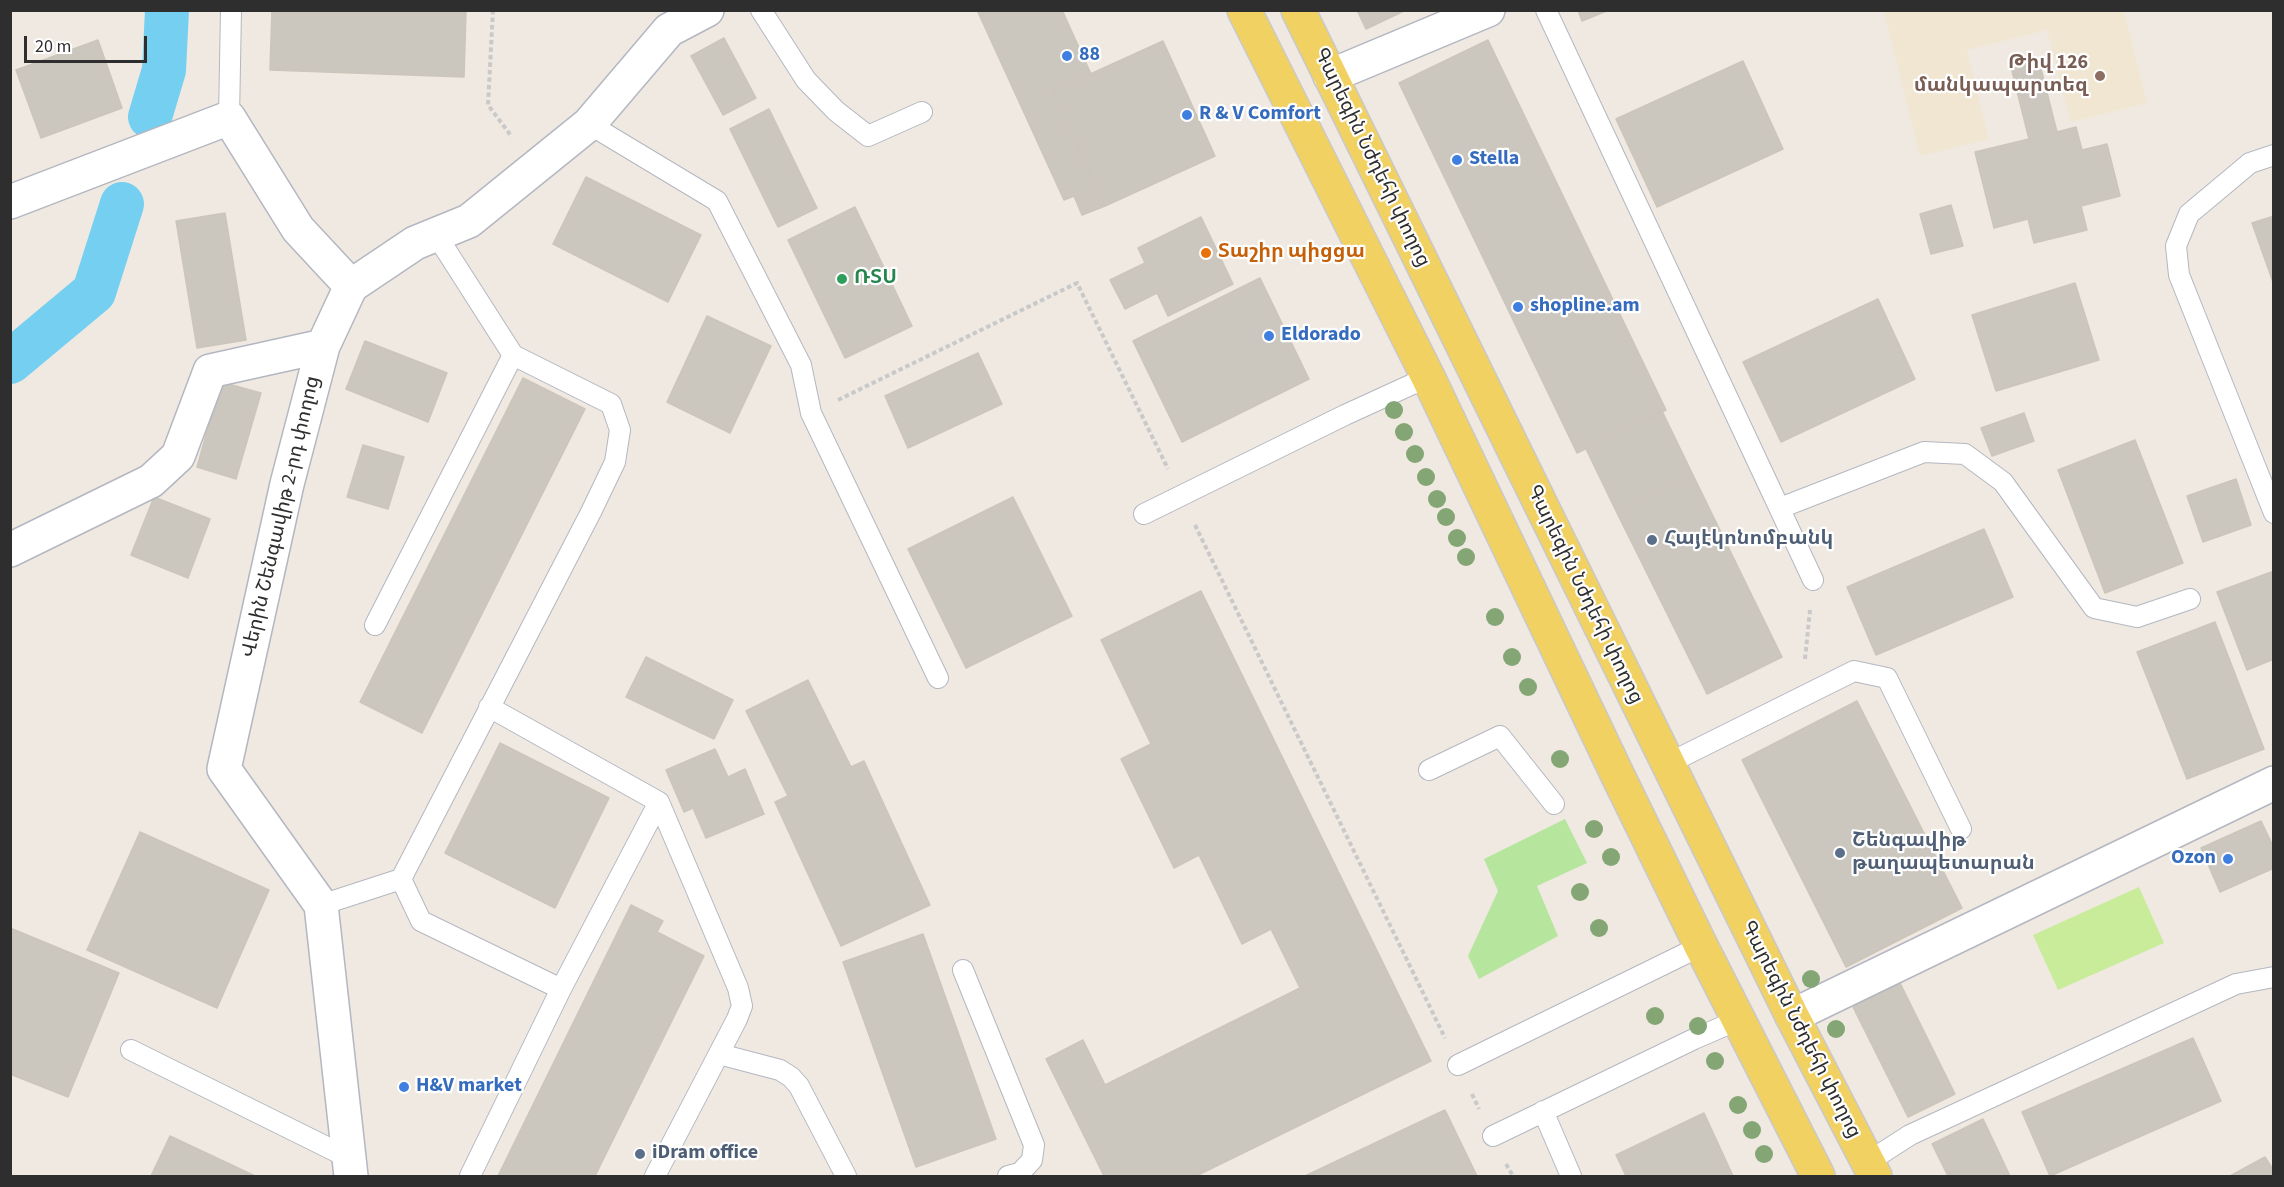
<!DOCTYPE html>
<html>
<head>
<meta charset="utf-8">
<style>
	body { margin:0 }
	#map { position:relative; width:2284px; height:1187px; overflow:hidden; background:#efe9e1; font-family:"Source Sans 3",sans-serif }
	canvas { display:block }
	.frame { position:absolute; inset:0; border:12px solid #2e2e2e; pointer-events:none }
	.scale { position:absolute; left:24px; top:36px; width:123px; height:27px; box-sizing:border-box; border:3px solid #2e2e2e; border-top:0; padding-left:8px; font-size:18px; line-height:21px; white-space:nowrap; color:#2e2e2e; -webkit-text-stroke:4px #fff; paint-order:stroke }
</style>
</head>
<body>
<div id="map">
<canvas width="2284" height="1187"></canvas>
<div class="frame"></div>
<div class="scale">20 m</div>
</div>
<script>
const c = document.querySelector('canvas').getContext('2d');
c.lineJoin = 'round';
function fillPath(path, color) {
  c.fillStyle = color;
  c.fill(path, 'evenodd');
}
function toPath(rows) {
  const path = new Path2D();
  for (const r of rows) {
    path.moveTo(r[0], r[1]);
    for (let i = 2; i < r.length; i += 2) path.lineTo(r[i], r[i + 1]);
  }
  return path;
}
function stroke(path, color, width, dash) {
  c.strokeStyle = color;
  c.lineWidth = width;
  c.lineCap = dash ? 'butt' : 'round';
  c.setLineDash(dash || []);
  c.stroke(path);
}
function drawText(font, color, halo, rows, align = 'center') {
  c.font = font + ' "Source Sans 3","Noto Sans Armenian",sans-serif';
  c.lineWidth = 4.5;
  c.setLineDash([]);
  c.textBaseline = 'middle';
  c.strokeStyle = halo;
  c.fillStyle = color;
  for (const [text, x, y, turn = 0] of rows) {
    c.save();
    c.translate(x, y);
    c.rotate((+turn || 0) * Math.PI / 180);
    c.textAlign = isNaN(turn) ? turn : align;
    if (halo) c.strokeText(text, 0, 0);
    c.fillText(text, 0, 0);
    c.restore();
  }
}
fillPath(toPath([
	[1884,11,2124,11,2147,103,2071,122,2047,30,1967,50,1989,139,1920,156]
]), '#f0e6d1');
fillPath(toPath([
	[1565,819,1587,863,1537,886,1558,936,1479,979,1468,956,1498,891,1484,859]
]), '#b6e59e');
fillPath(toPath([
	[2139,887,2164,943,2058,990,2033,935]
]), '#c9ec9a');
stroke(toPath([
	[150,117,164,70,167,10],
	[10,362,94,292,122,204]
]), '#75cff0', 44);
const building = toPath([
	[272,10,466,10,464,77,270,70,272,10],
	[977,10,1062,10,1091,74,1053,91,1105,206,1082,215,1074,196,1064,200,977,10],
	[1357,10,1406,10,1366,29,1357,10],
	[1578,10,1609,10,1582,21,1578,10],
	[724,38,756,98,723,115,691,56,724,38],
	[98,40,122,108,41,138,16,70,98,40],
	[1488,40,1666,410,1577,453,1399,83,1488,40],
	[1163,41,1215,156,1105,206,1053,91,1163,41],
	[1743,61,1783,149,1657,207,1616,119,1743,61],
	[2039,61,2057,132,2076,127,2082,150,2107,144,2120,196,2081,206,2087,230,2034,243,2028,219,1994,228,1975,152,2029,139,2011,67,2039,61],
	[769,109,817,208,778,227,730,129,769,109],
	[586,177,701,235,668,302,553,244,586,177],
	[1951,205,1963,246,1931,254,1920,214,1951,205],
	[855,207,912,326,845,358,788,240,855,207],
	[225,213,246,340,197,348,176,221,225,213],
	[2274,216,2274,285,2252,223,2274,216],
	[1201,217,1233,284,1168,316,1157,293,1125,309,1110,280,1145,263,1138,248,1201,217],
	[1260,278,1309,379,1182,442,1133,341,1260,278],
	[2075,283,2099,360,1996,391,1972,315,2075,283],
	[1878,299,1915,379,1781,442,1743,362,1878,299],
	[707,316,771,346,730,433,667,402,707,316],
	[365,341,447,373,428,422,346,389,365,341],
	[978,353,1002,404,908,448,885,396,978,353],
	[523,378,585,409,422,733,360,702,523,378],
	[221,382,261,393,236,479,197,467,221,382],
	[1662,411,1693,475,1617,513,1586,449,1662,411],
	[2024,413,2034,441,1992,456,1981,428,2024,413],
	[2135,440,2183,563,2105,593,2058,470,2135,440],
	[363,445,404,457,388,509,347,497,363,445],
	[1693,475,1782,657,1707,694,1617,513,1693,475],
	[2236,479,2251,525,2203,542,2187,496,2236,479],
	[154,497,210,519,188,578,131,555,154,497],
	[1013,497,1072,616,966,668,908,549,1013,497],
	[1984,529,2013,597,1876,655,1847,587,1984,529],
	[2274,571,2274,659,2247,670,2217,592,2274,571],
	[1201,591,1431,1061,1196,1176,1104,1176,1046,1059,1083,1040,1105,1085,1300,988,1271,929,1242,944,1199,855,1174,868,1121,759,1151,744,1101,640,1201,591],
	[2215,622,2264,749,2187,779,2137,652,2215,622],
	[646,657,733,700,714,739,626,697,646,657],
	[808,680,851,767,864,761,930,905,841,946,775,802,788,796,746,711,808,680],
	[1857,701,1962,908,1846,967,1742,760,1857,701],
	[500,743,609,798,555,908,445,853,500,743],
	[715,749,728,777,745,769,764,814,706,838,693,808,684,812,666,770,715,749],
	[2261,821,2274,848,2274,868,2220,892,2201,848,2261,821],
	[140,832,269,890,217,1008,87,950,140,832],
	[631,905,663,921,657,932,704,956,595,1176,498,1176,631,905],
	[10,928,119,973,68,1097,10,1074,10,928],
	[923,934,996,1139,916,1167,843,962,923,934],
	[1900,983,1955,1094,1908,1117,1853,1007,1900,983],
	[2193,1038,2221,1101,2050,1176,2022,1112,2193,1038],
	[1445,1110,1477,1176,1305,1176,1445,1110],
	[1704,1113,1733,1176,1626,1176,1616,1155,1704,1113],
	[1983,1119,2010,1176,1948,1176,1932,1144,1983,1119],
	[170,1136,255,1176,151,1176,170,1136],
	[2265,1157,2274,1171,2274,1176,2230,1176,2265,1157]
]);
fillPath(building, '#cbc7bf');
stroke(building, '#cbc5ba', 1.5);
const lane = toPath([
	[761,10,806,80,836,111,868,136,922,112],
	[1546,10,1813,580],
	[229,118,231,10],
	[589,124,717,201,801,365,811,413,938,678],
	[2274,155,2250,163,2189,214,2176,246,2179,275,2274,513],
	[1780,508,1924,452,1965,454,2003,482,2094,608,2137,617,2190,599],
	[1144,514,1345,415,1428,377],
	[375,625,513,355],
	[489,707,659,802,738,988,742,1006,737,1019,655,1176],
	[1667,764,1854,671,1887,678,1961,829],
	[1429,770,1500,736,1554,804],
	[401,879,421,921,561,989,659,802],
	[321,905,401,879,591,512,615,462,620,430,611,404,513,355,437,236],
	[963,970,1034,1145,1032,1160,1020,1173,1008,1176],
	[131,1050,349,1158],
	[719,1054,780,1070,791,1077,799,1086,846,1176],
	[1458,1065,1701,946],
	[1543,1111,1571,1176],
	[1493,1136,1694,1039,1738,1020],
	[1868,1162,1910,1135,2236,984,2274,977],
	[470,1176,561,989]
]);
const street = toPath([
	[1330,76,1488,10],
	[10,202,229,118,298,229,351,286],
	[10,550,151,481,178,456,210,371,323,346],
	[1792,1016,2274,783],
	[351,1176,321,905,224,769,287,484,323,346,351,286,415,243,469,221,589,124,669,30,707,10]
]);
const primary = toPath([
	[1244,10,1428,377,1618,776,1701,946,1818,1176],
	[1298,10,1792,1016,1875,1176]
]);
stroke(lane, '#b4b7c1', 22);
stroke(street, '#b4b7c1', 36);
stroke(primary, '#c9c9c9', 36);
stroke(toPath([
	[493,10,488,105,512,137],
	[838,400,1077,283,1168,469],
	[1195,525,1445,1038],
	[1805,659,1810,610],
	[1472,1094,1479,1109],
	[1506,1164,1513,1176]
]), '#c9c9c9', 4, [4.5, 3]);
stroke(lane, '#fff', 20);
stroke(street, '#fff', 33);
stroke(primary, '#f2d163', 33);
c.fillStyle = '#84a574';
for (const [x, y] of [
	[1394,410],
	[1404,432],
	[1415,454],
	[1426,477],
	[1437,499],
	[1446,517],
	[1457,538],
	[1466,557],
	[1495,617],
	[1512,657],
	[1528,687],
	[1560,759],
	[1594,829],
	[1611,857],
	[1580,892],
	[1599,928],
	[1811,979],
	[1655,1016],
	[1698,1026],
	[1836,1029],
	[1715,1061],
	[1738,1105],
	[1752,1130],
	[1764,1154]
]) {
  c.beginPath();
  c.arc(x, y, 9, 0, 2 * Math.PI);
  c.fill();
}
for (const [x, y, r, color] of [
	[1067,56,6,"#3f7fe0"],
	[2100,76,6,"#8d6e63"],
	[1187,115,6,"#3f7fe0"],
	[1457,160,6,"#3f7fe0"],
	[1206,253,6,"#e8710a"],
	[842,279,6,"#2e9e5b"],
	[1518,307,6,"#3f7fe0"],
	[1269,336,6,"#3f7fe0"],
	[1652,540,6,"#5c6f8a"],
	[1840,853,6,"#5c6f8a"],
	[2228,859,6,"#3f7fe0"],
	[404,1087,6,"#3f7fe0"],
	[640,1154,6,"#5c6f8a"]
]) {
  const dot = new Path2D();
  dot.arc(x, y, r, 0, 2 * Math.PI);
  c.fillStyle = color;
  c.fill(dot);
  stroke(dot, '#fff', 2);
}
drawText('bold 20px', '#366cbe', '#fff', [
	["88",1079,56],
	["R & V Comfort",1199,115],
	["Stella",1469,160],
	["shopline.am",1530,307],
	["Eldorado",1281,336],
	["Ozon",2216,859,"right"],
	["H&V market",416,1087]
], 'left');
drawText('bold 20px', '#785e54', '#fff', [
	["Թիվ 126",2088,64],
	["մանկապարտեզ",2088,87]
], 'right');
drawText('20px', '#2e2e2e', '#fff', [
	["Գարեգին Նժդեհի փողոց",1371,158,64],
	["Վերին Շենգավիթ 2-րդ փողոց",282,517,-77],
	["Գարեգին Նժդեհի փողոց",1584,595,64],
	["Գարեգին Նժդեհի փողոց",1800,1030,63]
]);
drawText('bold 20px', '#c56008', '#fff', [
	["Տաշիր պիցցա",1218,253]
], 'left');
drawText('bold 20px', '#27864d', '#fff', [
	["ՌՏՍ",854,279]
], 'left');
drawText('bold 20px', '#4e5e75', '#fff', [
	["Հայէկոնոմբանկ",1664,540],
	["Շենգավիթ",1852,842],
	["թաղապետարան",1852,865],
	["iDram office",652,1154]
], 'left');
</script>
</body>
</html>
